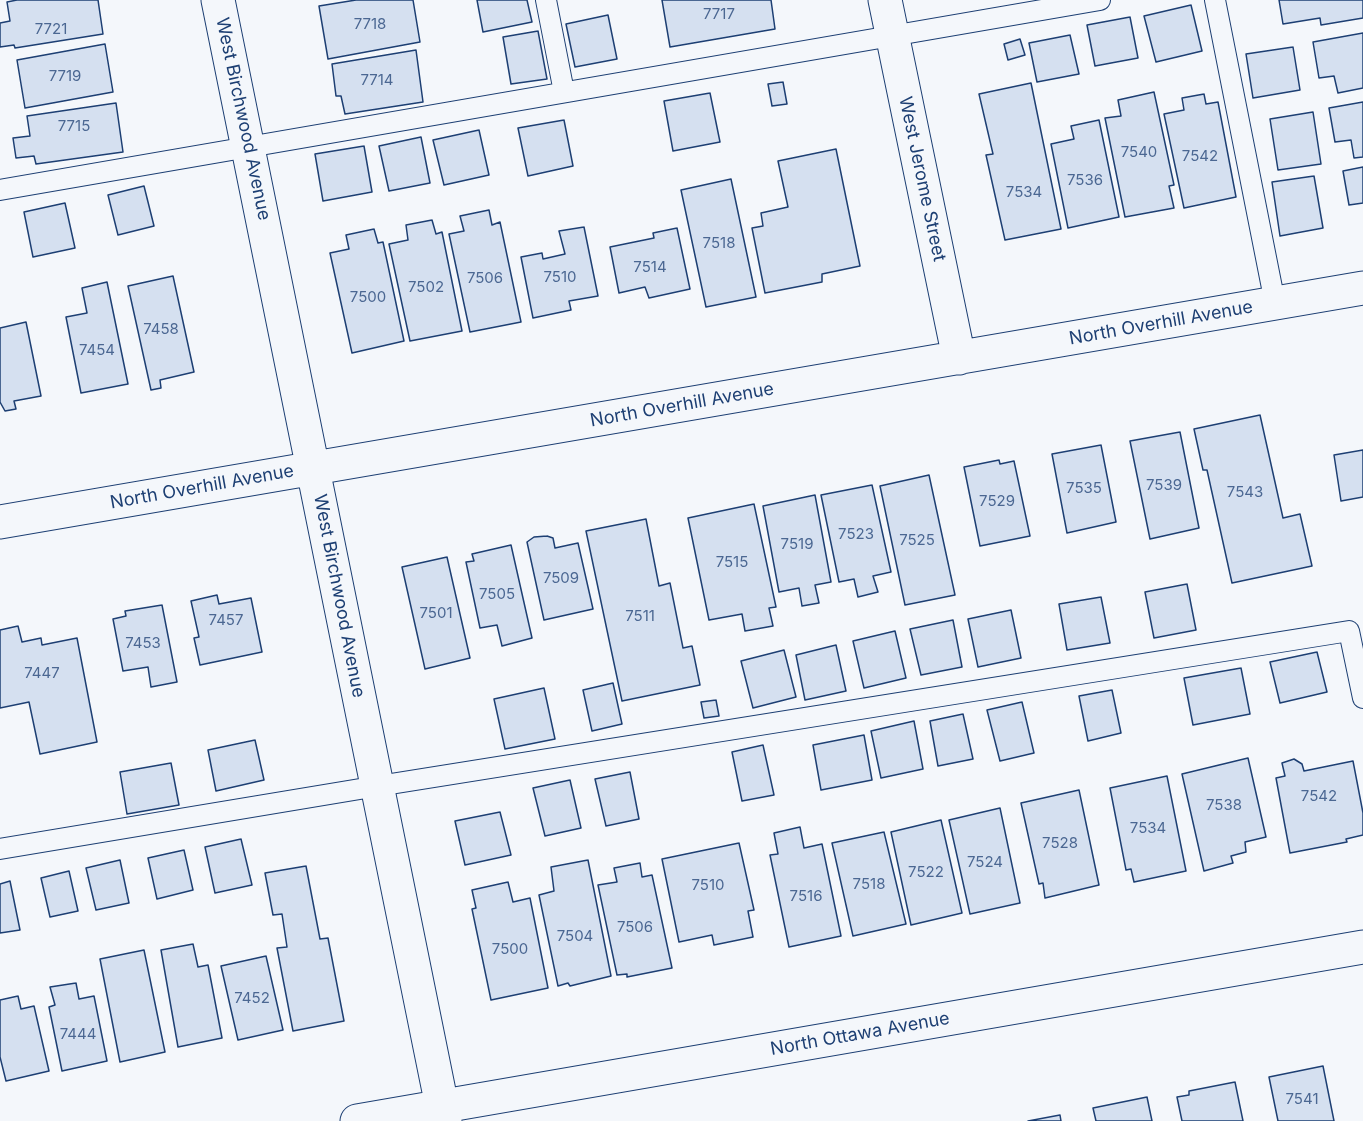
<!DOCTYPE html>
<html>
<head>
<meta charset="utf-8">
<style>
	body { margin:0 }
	canvas { display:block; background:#f4f7fb }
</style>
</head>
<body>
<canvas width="1363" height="1121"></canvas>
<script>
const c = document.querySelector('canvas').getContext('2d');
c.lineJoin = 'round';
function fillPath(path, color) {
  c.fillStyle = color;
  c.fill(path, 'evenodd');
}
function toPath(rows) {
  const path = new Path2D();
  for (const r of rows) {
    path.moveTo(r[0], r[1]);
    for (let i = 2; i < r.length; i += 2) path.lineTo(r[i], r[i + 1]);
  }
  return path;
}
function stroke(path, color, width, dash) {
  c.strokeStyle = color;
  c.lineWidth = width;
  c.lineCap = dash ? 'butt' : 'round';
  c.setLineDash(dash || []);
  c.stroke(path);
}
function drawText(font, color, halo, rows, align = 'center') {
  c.font = font + ' Inter,sans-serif';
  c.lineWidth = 4.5;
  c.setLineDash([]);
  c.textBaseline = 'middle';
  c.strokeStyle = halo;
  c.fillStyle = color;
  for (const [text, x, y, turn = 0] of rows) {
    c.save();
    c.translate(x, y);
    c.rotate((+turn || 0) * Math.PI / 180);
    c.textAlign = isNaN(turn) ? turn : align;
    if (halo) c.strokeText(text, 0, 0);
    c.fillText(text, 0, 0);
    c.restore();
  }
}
const building = toPath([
	[17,0,98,0,103,34,15,48,14,45,0,47,0,23,10,21,7,2,17,0],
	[356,0,413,0,420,42,328,59,319,6,356,0],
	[477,0,527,0,532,22,483,32,477,0],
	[662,0,771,0,775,29,670,47,662,0],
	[1279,0,1363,0,1363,18,1321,25,1320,18,1283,24,1279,0],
	[1191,5,1202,51,1156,62,1144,16,1191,5],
	[608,15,617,59,575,67,566,24,608,15],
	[1130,17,1138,58,1095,66,1087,25,1130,17],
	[538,31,547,79,511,84,503,37,538,31],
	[1363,33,1363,88,1338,93,1334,76,1319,78,1313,42,1363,33],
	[1070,35,1079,74,1037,82,1029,43,1070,35],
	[1020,39,1025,55,1008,60,1004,44,1020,39],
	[105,44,113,92,25,108,17,60,105,44],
	[1293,47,1300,90,1253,98,1246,54,1293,47],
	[416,50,423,102,345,114,341,96,336,96,332,64,416,50],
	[783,82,787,104,772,106,768,84,783,82],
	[1031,83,1061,229,1005,240,986,155,993,154,979,94,1031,83],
	[1154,92,1174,185,1169,186,1174,208,1125,217,1105,118,1121,116,1118,100,1154,92],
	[710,93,720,142,673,151,664,101,710,93],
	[1204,94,1206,104,1218,102,1236,197,1184,208,1164,114,1184,110,1182,98,1204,94],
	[1363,102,1363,157,1354,158,1351,140,1335,142,1329,108,1363,102],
	[116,103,123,152,36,164,34,156,16,158,13,138,30,136,27,116,116,103],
	[1313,112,1321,164,1278,170,1270,119,1313,112],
	[564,120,573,166,528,176,518,128,564,120],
	[1099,120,1119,217,1068,228,1051,144,1074,139,1071,126,1099,120],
	[479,130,489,175,444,185,433,140,479,130],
	[421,137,430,183,389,191,379,146,421,137],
	[364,146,372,192,323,201,315,154,364,146],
	[836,149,860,266,822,274,822,282,765,293,752,228,763,226,761,213,788,207,778,161,836,149],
	[1363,167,1363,203,1349,205,1343,171,1363,167],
	[1314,176,1323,228,1280,236,1272,182,1314,176],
	[731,179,756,297,706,307,681,190,731,179],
	[144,186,154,226,118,235,108,195,144,186],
	[65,203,75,248,33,257,24,212,65,203],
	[489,210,492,225,500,222,521,322,470,332,449,234,464,231,460,216,489,210],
	[432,220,436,234,442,232,462,331,410,341,389,244,408,240,406,225,432,220],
	[584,227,598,296,569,301,571,310,533,318,521,257,542,253,543,259,565,254,559,231,584,227],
	[677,228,690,289,649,298,645,287,619,293,610,247,654,238,653,233,677,228],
	[374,229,378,243,383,242,404,341,352,353,330,253,349,249,346,235,374,229],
	[173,276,194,372,160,380,161,388,151,390,128,286,173,276],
	[107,282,128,384,81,393,66,317,87,313,82,288,107,282],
	[26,322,41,396,14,401,16,409,5,411,0,402,0,328,26,322],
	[1260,415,1283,518,1300,514,1312,566,1232,583,1207,470,1203,470,1194,429,1260,415],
	[1180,432,1199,528,1150,539,1130,441,1180,432],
	[1101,445,1116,522,1067,533,1052,454,1101,445],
	[1363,450,1363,497,1341,501,1334,455,1363,450],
	[999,460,1000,464,1014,461,1030,536,980,546,964,467,999,460],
	[929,475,955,595,905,605,880,486,929,475],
	[872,485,891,572,873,576,878,592,858,597,854,579,839,582,821,495,872,485],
	[815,495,831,582,815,585,819,603,802,606,799,588,779,592,763,506,815,495],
	[754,504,776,607,769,608,773,626,745,631,742,614,709,620,688,518,754,504],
	[646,519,659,586,670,583,683,648,692,646,700,685,622,701,586,531,646,519],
	[547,536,553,538,555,548,578,543,593,609,544,620,527,542,534,537,547,536],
	[511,545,532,638,502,646,497,625,480,628,466,562,474,561,472,554,511,545],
	[447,557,470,658,425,669,402,567,447,557],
	[1187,584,1196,630,1154,638,1145,592,1187,584],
	[217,595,219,604,251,598,262,652,200,665,194,638,199,637,191,601,217,595],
	[1101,597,1110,643,1067,650,1059,604,1101,597],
	[162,605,177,682,151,687,148,667,123,671,113,619,126,616,125,611,162,605],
	[1011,610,1021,658,978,667,968,619,1011,610],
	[953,620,962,667,921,675,910,629,953,620],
	[18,626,22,642,41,638,42,645,77,638,97,742,40,754,29,702,0,708,0,630,18,626],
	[895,631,906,678,864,688,853,641,895,631],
	[836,645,846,691,805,700,796,655,836,645],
	[784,650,796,697,753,708,741,661,784,650],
	[1317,652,1327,692,1280,703,1270,662,1317,652],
	[1241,668,1250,714,1193,725,1184,678,1241,668],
	[613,683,622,724,592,731,583,690,613,683],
	[544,688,555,739,505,749,494,699,544,688],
	[1112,690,1121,733,1088,741,1079,696,1112,690],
	[716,700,719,716,704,718,701,702,716,700],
	[1022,702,1034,753,1000,761,987,710,1022,702],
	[963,714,973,759,938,766,930,721,963,714],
	[914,721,923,769,881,778,871,731,914,721],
	[864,735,872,780,821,790,813,745,864,735],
	[255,740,264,780,216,791,208,750,255,740],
	[763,745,774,795,742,801,732,752,763,745],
	[1248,758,1266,837,1245,842,1246,852,1231,856,1233,863,1204,871,1182,774,1248,758],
	[1294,759,1302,764,1304,771,1353,761,1363,813,1363,835,1346,839,1347,842,1290,853,1276,778,1285,776,1282,763,1294,759],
	[171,763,179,805,127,814,120,772,171,763],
	[630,772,639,819,606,826,595,779,630,772],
	[1167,776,1186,871,1134,882,1131,869,1126,870,1110,788,1167,776],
	[570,780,581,828,545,836,533,788,570,780],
	[1079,790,1099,885,1045,898,1043,883,1039,884,1021,803,1079,790],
	[1000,808,1020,903,970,914,949,820,1000,808],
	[500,812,511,855,465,865,455,821,500,812],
	[941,820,962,913,911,925,891,832,941,820],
	[800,827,804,848,822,844,841,936,789,947,770,855,778,854,774,833,800,827],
	[884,832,906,924,853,936,832,843,884,832],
	[241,839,252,885,215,893,205,847,241,839],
	[739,843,754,910,748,911,753,937,714,945,712,935,679,942,662,859,739,843],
	[184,850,193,890,157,899,148,858,184,850],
	[120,860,129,903,96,910,86,868,120,860],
	[588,860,611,976,570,986,568,983,558,986,539,895,554,891,551,867,588,860],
	[640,863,642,877,652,875,672,968,627,977,627,974,617,975,598,885,617,882,614,868,640,863],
	[306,866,320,939,328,938,344,1021,293,1031,277,948,287,947,282,914,273,915,265,873,306,866],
	[69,871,78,911,50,917,41,878,69,871],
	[10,881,20,930,0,933,0,884,10,881],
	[508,882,513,902,530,898,548,988,491,1000,472,909,476,908,472,890,508,882],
	[193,944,198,967,208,965,222,1038,178,1047,161,950,193,944],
	[144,950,165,1052,120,1062,100,959,144,950],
	[266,956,283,1030,238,1040,221,966,266,956],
	[76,983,79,999,94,996,107,1061,62,1071,49,1007,55,1005,50,987,76,983],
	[18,996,21,1009,34,1006,49,1071,6,1081,0,1057,0,1000,18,996],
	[1323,1066,1334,1121,1278,1121,1269,1077,1323,1066],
	[1235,1082,1243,1121,1182,1121,1177,1097,1189,1095,1189,1091,1235,1082],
	[1147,1097,1152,1121,1096,1121,1093,1108,1147,1097],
	[1060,1115,1061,1121,1028,1121,1060,1115]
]);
fillPath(building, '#d5e0f0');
stroke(building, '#1d3f73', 1.5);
const service = toPath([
	[546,0,564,92],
	[1215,0,1275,303],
	[0,190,1100,0],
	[0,849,378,786,1349,631,1363,698]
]);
const minor = toPath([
	[218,0,445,1121],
	[885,0,959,358],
	[0,522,1363,288],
	[357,1121,1363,947]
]);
stroke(service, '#1d3f73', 22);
stroke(minor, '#1d3f73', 35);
stroke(service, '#f4f7fb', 20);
stroke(minor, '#f4f7fb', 33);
drawText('15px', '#4b6792', null, [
	["7717",719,14],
	["7718",370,24],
	["7721",51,29],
	["7719",65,76],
	["7714",377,80],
	["7715",74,126],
	["7540",1139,152],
	["7542",1200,156],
	["7536",1085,180],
	["7534",1024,192],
	["7518",719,243],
	["7514",650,267],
	["7510",560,277],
	["7506",485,278],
	["7502",426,287],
	["7500",368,297],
	["7458",161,329],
	["7454",97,350],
	["7539",1164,485],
	["7535",1084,488],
	["7543",1245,492],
	["7529",997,501],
	["7523",856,534],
	["7525",917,540],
	["7519",797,544],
	["7515",732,562],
	["7509",561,578],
	["7505",497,594],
	["7501",436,613],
	["7511",640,616],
	["7457",226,620],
	["7453",143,643],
	["7447",42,673],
	["7542",1319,796],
	["7538",1224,805],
	["7534",1148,828],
	["7528",1060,843],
	["7524",985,862],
	["7522",926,872],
	["7518",869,884],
	["7510",708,885],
	["7516",806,896],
	["7506",635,927],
	["7504",575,936],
	["7500",510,949],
	["7452",252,998],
	["7444",78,1034],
	["7541",1302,1099]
]);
drawText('18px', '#1d3f73', '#f4f7fb', [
	["West Birchwood Avenue",243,119,78],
	["West Jerome Street",922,179,78],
	["North Overhill Avenue",1161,323,-10],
	["North Overhill Avenue",682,405,-10],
	["North Overhill Avenue",202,487,-10],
	["West Birchwood Avenue",339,596,79],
	["North Ottawa Avenue",860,1034,-10]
]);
</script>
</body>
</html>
